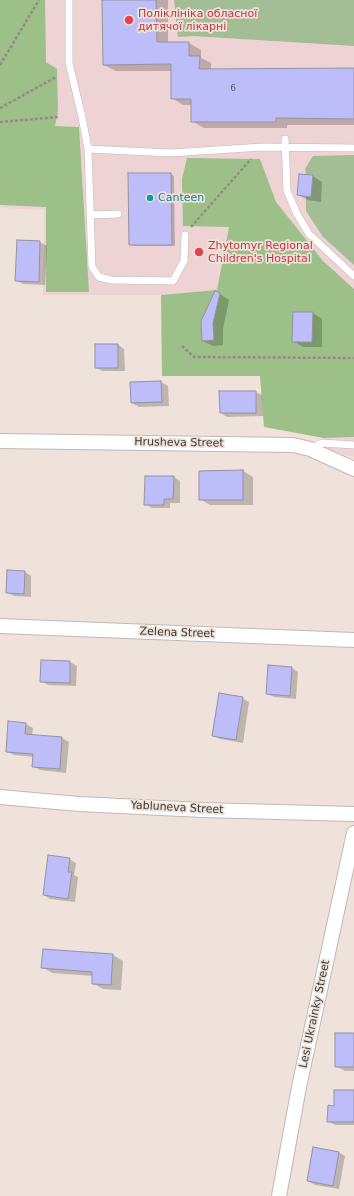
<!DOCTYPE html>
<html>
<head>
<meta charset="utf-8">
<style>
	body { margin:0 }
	canvas { display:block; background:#eee2da }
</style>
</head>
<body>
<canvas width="354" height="1196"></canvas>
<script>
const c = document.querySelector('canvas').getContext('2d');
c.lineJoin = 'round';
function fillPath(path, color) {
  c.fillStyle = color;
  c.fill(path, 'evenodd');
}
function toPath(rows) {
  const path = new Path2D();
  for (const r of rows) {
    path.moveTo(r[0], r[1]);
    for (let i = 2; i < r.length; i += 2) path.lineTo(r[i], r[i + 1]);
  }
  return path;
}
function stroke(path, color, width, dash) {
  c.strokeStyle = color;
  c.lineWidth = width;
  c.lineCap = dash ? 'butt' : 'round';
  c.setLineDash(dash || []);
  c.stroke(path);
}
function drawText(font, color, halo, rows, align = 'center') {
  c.font = font + ' "DejaVu Sans",sans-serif';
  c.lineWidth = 3.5;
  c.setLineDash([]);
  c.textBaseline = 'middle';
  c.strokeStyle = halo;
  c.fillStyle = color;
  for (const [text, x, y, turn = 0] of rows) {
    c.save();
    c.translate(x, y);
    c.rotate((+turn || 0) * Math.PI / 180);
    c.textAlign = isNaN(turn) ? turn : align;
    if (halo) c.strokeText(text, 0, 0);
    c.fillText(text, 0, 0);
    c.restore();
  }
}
fillPath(toPath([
	[0,0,354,0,354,457,321,448,323,438,264,427,260,376,162,376,161,295,43,295,44,210,0,208]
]), '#eed3d5');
fillPath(toPath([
	[174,0,354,0,354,46,193,36,178,37],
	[354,155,354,265,323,237,306,211,306,196,311,196,313,175,306,174,305,169,313,156]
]), '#a3bd94');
fillPath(toPath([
	[0,0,45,0,46,62,57,69,58,111,55,126,79,127,89,292,46,292,46,207,0,205],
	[187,158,260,159,276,202,323,261,354,289,354,437,324,438,264,427,260,376,162,376,161,295,217,290,229,227,183,226,182,179]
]), '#9cc088');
fillPath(toPath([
	[103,0,168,0,168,43,189,43,201,50,201,58,211,63,211,70,354,69,354,125,287,125,287,128,204,128,192,121,192,105,183,105,172,98,172,71,116,71,104,65],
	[130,174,171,174,174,176,175,246,134,246,130,244],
	[313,176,322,182,321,202,308,200,298,195],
	[40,242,47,246,45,285,23,284,16,280],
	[220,294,229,300,223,329,223,345,213,346,203,341],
	[313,313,322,319,322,347,303,347,293,341],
	[118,345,124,349,125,371,103,371,96,368],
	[161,382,168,386,169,406,139,407,132,403],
	[255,392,262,395,263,416,227,417,221,413],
	[243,471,253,477,253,505,210,505,200,499,200,472],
	[174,477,180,481,180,503,170,503,170,508,152,508,145,504],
	[25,572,31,576,31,597,14,596,7,592],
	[70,662,77,666,76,686,48,685,41,681],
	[292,668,298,672,296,699,274,697,267,694],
	[242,698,249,702,243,743,220,739,213,736],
	[26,724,33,728,32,736,62,738,69,742,66,773,40,770,33,766,34,757,14,755,7,751],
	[69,859,76,863,74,875,78,877,75,902,50,899,44,895],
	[44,950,113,955,123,961,121,990,103,989,93,983,93,976,52,973,42,967],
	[354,1034,354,1071,345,1071,336,1066],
	[354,1091,354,1125,335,1125,328,1121,335,1107],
	[338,1152,345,1156,339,1189,315,1185,308,1181]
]), '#0003');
const building = toPath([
	[102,0,156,0,157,42,189,42,189,56,200,56,199,69,354,68,354,119,276,118,276,122,191,122,191,99,171,99,171,64,103,65,102,0],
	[128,173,171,173,172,245,129,245,128,173],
	[299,174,313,175,311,197,297,195,299,174],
	[17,240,40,241,39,282,15,281,17,240],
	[215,291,220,293,213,323,214,340,202,341,201,321,215,291],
	[293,312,313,312,312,342,292,342,293,312],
	[95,344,118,344,118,368,95,368,95,344],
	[161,381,162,402,131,403,130,382,161,381],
	[219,391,256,391,256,413,220,413,219,391],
	[243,470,243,500,199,500,199,471,243,470],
	[145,476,174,476,173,499,164,499,164,505,144,505,145,476],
	[7,570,25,571,24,594,6,593,7,570],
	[41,660,70,661,70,683,40,682,41,660],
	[268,665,292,667,290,696,266,694,268,665],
	[219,693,243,697,236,740,212,736,219,693],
	[8,721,26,723,25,734,62,737,60,769,32,767,33,754,6,752,8,721],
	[48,855,70,858,68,872,72,872,68,899,43,895,48,855],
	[43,949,113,954,111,985,92,984,92,972,41,968,43,949],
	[335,1033,354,1033,354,1067,335,1067,335,1033],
	[334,1090,354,1090,354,1122,327,1122,328,1105,334,1106,334,1090],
	[313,1147,339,1152,333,1186,307,1181,313,1147]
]);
fillPath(building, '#bdbdfa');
stroke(building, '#93939f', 1);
const lane = toPath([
	[69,0,69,63,82,117,88,149,92,267,99,277,111,280,173,281,184,261,185,235],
	[285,139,287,191,297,214,309,234,354,276],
	[88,149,170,153,262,147,354,148],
	[90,215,118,214],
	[310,449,322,443,354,445]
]);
const street = toPath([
	[0,441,293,445,310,449,354,469],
	[0,626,354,640],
	[0,797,79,804,202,810,354,814],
	[279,1196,299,1087,354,833]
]);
stroke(lane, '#c4b8b1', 8);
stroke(street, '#c4b8b1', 16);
stroke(toPath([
	[0,65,39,0],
	[0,108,56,77],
	[0,122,59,117],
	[191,227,251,159],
	[182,346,194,357,354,358]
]), '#948c86', 2.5, [3, 2]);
stroke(lane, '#fff', 7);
stroke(street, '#fff', 14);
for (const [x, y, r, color] of [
	[129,20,5,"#e0444e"],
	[150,198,4,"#0f9aa8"],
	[199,252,5,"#e0444e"]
]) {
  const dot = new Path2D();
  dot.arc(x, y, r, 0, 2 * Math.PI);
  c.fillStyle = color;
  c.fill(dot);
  stroke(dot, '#eee2da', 1.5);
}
drawText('9px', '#5c5966', null, [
	["6",233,89]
]);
drawText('11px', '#be3a42', '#eee2da', [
	["Поліклініка обласної",138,14],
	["дитячої лікарні",138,27],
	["Zhytomyr Regional",208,246],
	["Children's Hospital",208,259]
], 'left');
drawText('11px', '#0d838f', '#eee2da', [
	["Canteen",158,198]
], 'left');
drawText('11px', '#3c3835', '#eee2da', [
	["Hrusheva Street",179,443,1],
	["Zelena Street",177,633,2],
	["Yabluneva Street",177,808,3],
	["Lesi Ukrainky Street",315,1014,-78]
]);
</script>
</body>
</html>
